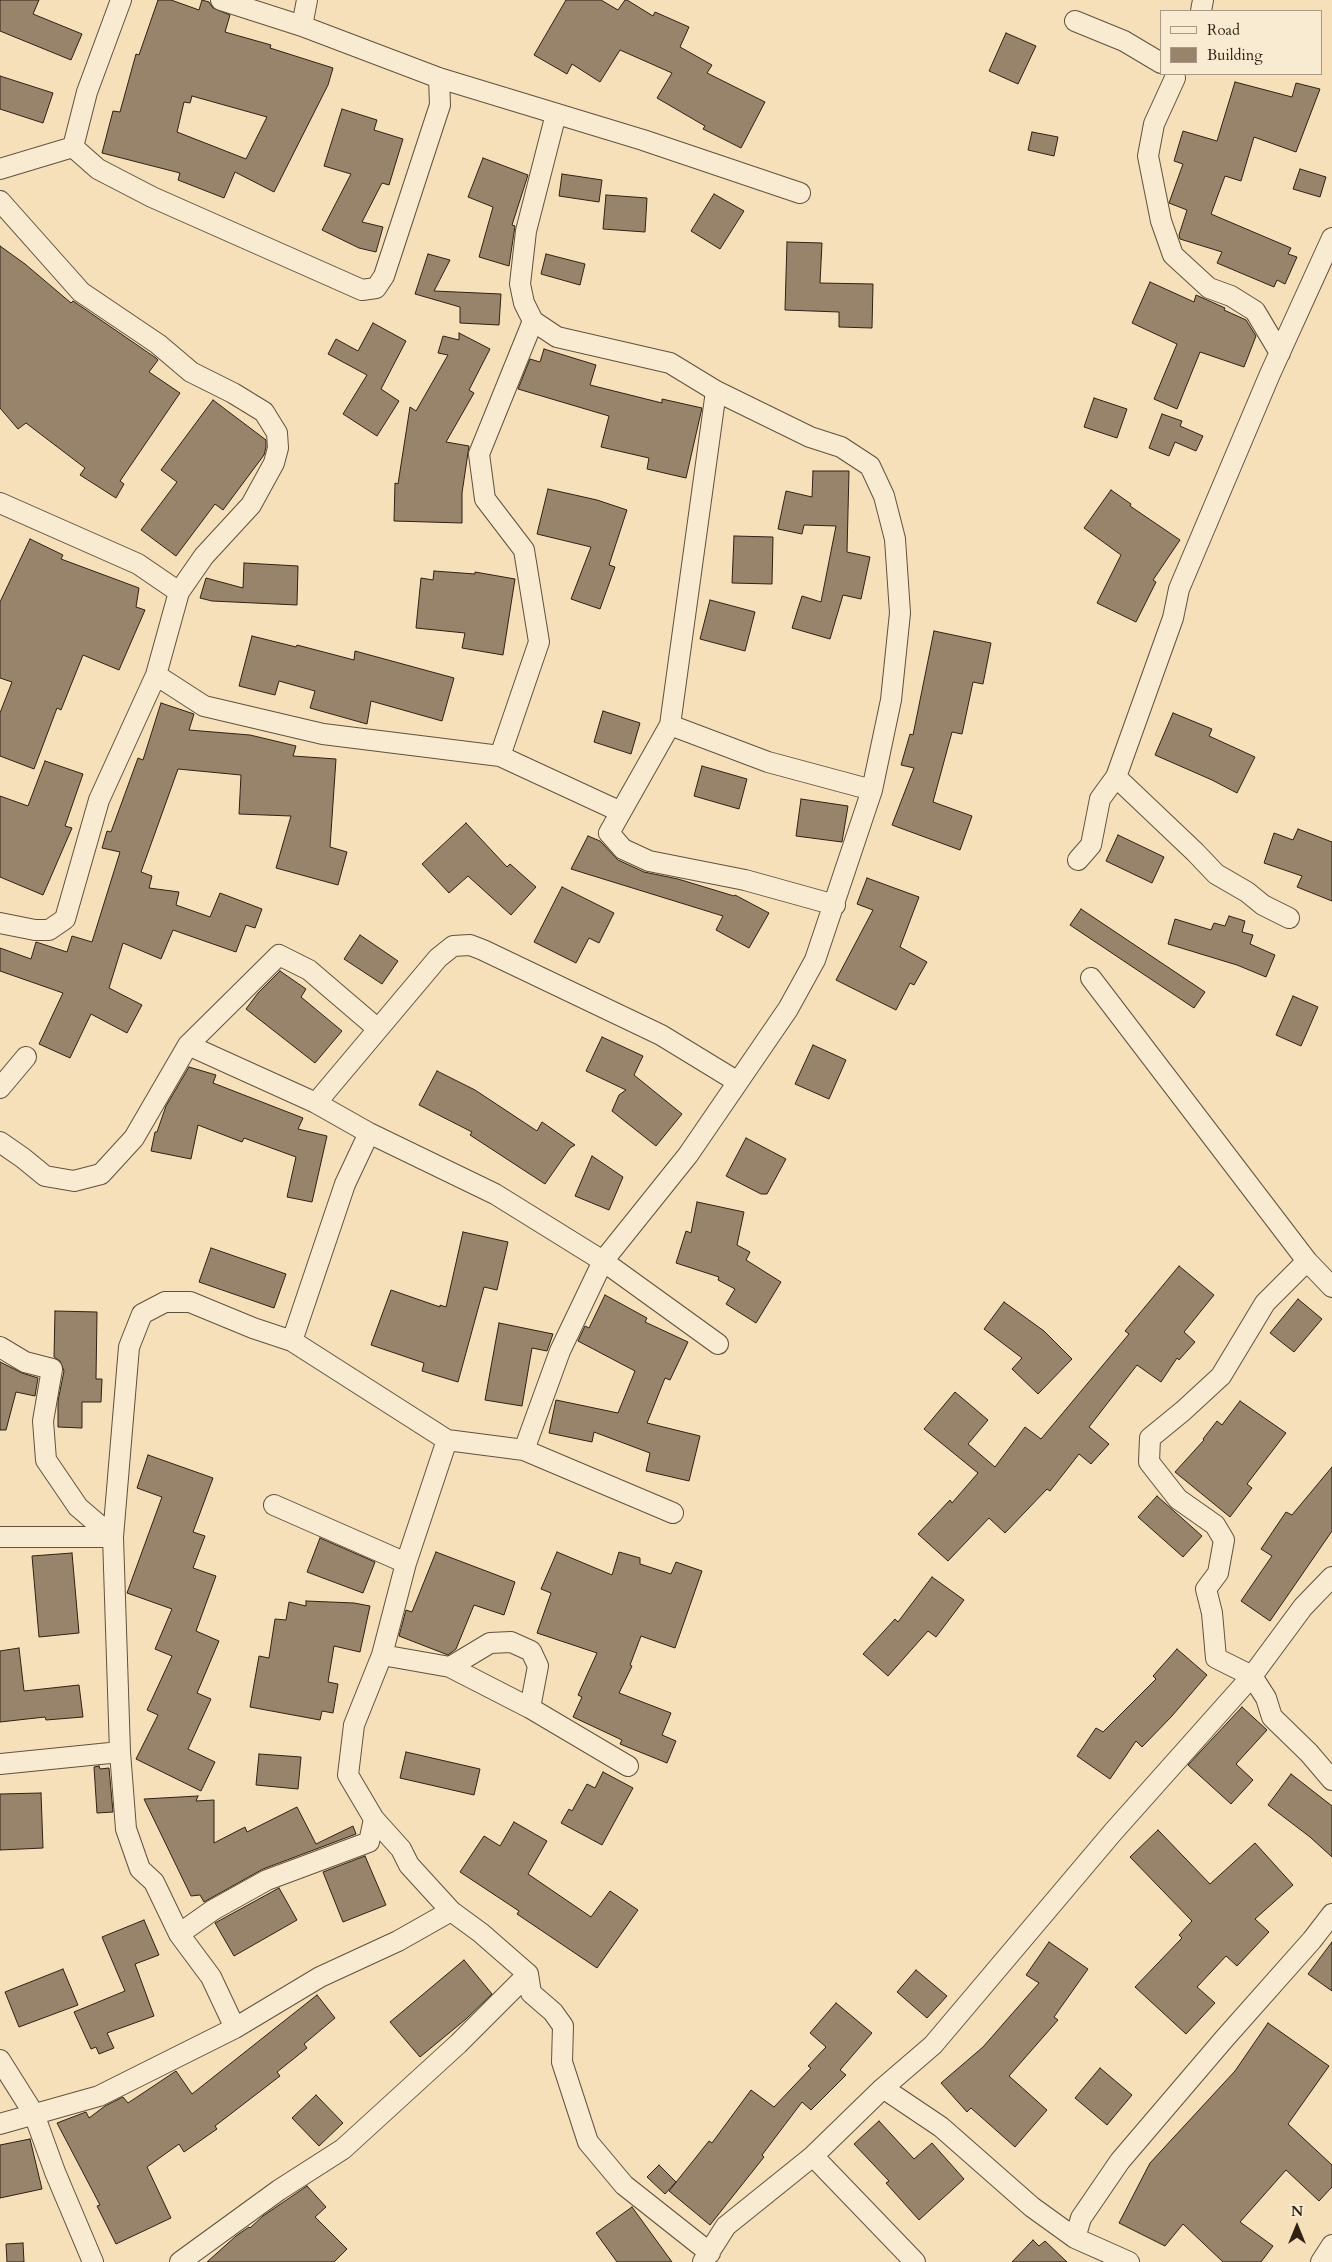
<!DOCTYPE html>
<html>
<head>
<meta charset="utf-8">
<style>
	body { margin:0 }
	#map { position:relative; width:1332px; height:2262px; overflow:hidden; background:#f5e0b9; font-family:Cardo,serif }
	canvas { display:block }
	.legend { position:absolute; left:1160px; top:10px; width:162px; height:65px; box-sizing:border-box; background:#f8ebd2; border:1px solid #a89a86; margin:0; padding:6px 9px; list-style:none; font-size:15px; color:#312114 }
	.legend li { display:flex; align-items:center; gap:10px; height:25px }
	.legend b { width:25px; border:1px solid #a89a86 }
	.north { position:absolute; left:1272px; top:2202px; width:50px; height:50px; -webkit-text-stroke:4px #f8ebd2; paint-order:stroke; rotate:0deg; font-size:14px; font-weight:700; line-height:20px; text-align:center; color:#312114 }
	.north::after { content:''; display:block; margin:auto; width:18px; height:22px; background:#312114; clip-path:polygon(50% 0,100% 100%,50% 72%,0 100%) }
</style>
</head>
<body>
<div id="map">
<canvas width="1332" height="2262"></canvas>
<ul class="legend">
<li><b style="height:6px;background:#f8ebd2"></b>Road</li>
<li><b style="height:14px;background:#97846a"></b>Building</li>
</ul>
<div class="north">N</div>
</div>
<script>
const c = document.querySelector('canvas').getContext('2d');
c.lineJoin = 'round';
function fillPath(path, color) {
  c.fillStyle = color;
  c.fill(path, 'evenodd');
}
function toPath(rows) {
  const path = new Path2D();
  for (const r of rows) {
    path.moveTo(r[0], r[1]);
    for (let i = 2; i < r.length; i += 2) path.lineTo(r[i], r[i + 1]);
  }
  return path;
}
function stroke(path, color, width, dash) {
  c.strokeStyle = color;
  c.lineWidth = width;
  c.lineCap = dash ? 'butt' : 'round';
  c.setLineDash(dash || []);
  c.stroke(path);
}
const building = toPath([
	[0,0,39,0,33,14,82,34,71,60,0,31,0,0],
	[158,0,171,0,199,10,202,0,209,2,213,8,230,15,225,32,271,45,270,48,333,68,328,85,274,192,235,172,224,198,178,180,180,173,102,153,113,111,120,112,136,54,139,55,158,0],
	[192,96,267,117,246,159,177,132,184,102,190,103,192,96],
	[566,0,601,0,618,10,625,0,627,0,653,16,655,12,689,27,680,47,712,65,707,73,765,102,741,148,703,129,705,126,657,98,672,73,620,50,600,82,572,64,567,74,534,55,566,0],
	[1006,33,1036,46,1018,84,989,71,1006,33],
	[0,76,53,93,43,123,0,109,0,76],
	[1235,82,1292,97,1296,83,1320,89,1296,152,1254,137,1241,181,1225,176,1211,214,1291,248,1288,254,1297,257,1285,284,1277,280,1274,287,1217,263,1222,252,1180,239,1179,235,1187,210,1169,203,1183,164,1174,161,1183,131,1217,141,1235,82],
	[342,109,377,120,374,130,403,139,389,185,382,183,362,222,383,227,376,252,359,248,322,230,351,174,324,166,342,109],
	[1032,132,1058,137,1054,156,1028,150,1032,132],
	[483,158,528,175,512,225,515,226,509,266,479,257,493,207,468,197,483,158],
	[1300,169,1326,177,1320,197,1293,189,1300,169],
	[562,174,602,180,599,202,559,196,562,174],
	[714,194,744,211,720,249,691,231,714,194],
	[606,195,647,198,645,232,603,229,606,195],
	[787,242,822,243,820,283,873,284,872,328,839,327,839,312,785,310,787,242],
	[0,246,25,264,71,303,73,301,156,358,158,360,149,372,180,393,120,481,124,484,116,498,80,475,85,468,26,423,18,429,0,408,0,246],
	[428,254,450,260,434,291,501,294,499,325,460,323,460,307,415,294,428,254],
	[546,254,585,264,580,285,541,274,546,254],
	[1150,282,1194,302,1196,295,1225,308,1224,310,1246,320,1256,336,1244,367,1200,352,1177,409,1154,399,1177,344,1132,323,1150,282],
	[373,323,406,341,381,389,399,401,377,436,343,414,367,375,328,354,336,339,358,351,373,323],
	[459,333,490,349,469,390,474,393,446,442,469,446,462,493,462,523,394,521,395,483,398,484,410,407,416,411,448,355,438,353,443,336,459,340,459,333],
	[544,349,596,365,590,385,662,403,662,399,702,408,686,478,647,469,649,458,601,447,609,416,518,389,530,359,540,362,544,349],
	[1094,398,1127,409,1117,438,1084,427,1094,398],
	[213,400,266,440,266,447,264,455,223,510,215,504,176,556,141,530,177,482,161,470,213,400],
	[1162,414,1182,421,1180,426,1203,436,1196,451,1175,442,1169,456,1149,448,1162,414],
	[813,471,849,471,847,552,870,557,861,599,843,595,830,639,792,628,802,596,821,602,836,526,804,525,802,534,778,529,786,491,812,497,813,471],
	[548,489,597,500,627,510,609,565,615,567,600,609,571,599,591,547,537,534,548,489],
	[1111,490,1131,504,1130,506,1180,540,1153,580,1156,582,1136,622,1097,603,1121,555,1084,528,1111,490],
	[734,536,773,537,772,584,732,583,734,536],
	[30,539,63,555,61,559,139,588,136,607,145,610,119,670,83,655,61,710,57,708,34,769,0,756,0,713,12,682,0,678,0,602,30,539],
	[244,563,298,566,297,605,212,601,200,598,206,578,243,588,244,563],
	[434,571,475,574,475,572,515,579,503,655,462,648,465,633,416,628,421,578,433,580,434,571],
	[710,600,755,612,745,651,700,639,710,600],
	[934,631,991,643,983,684,973,682,962,734,952,732,933,802,972,816,960,850,892,825,914,768,901,765,910,734,913,735,934,631],
	[252,636,296,647,297,645,354,660,355,651,454,678,442,721,371,701,367,724,310,708,315,691,279,681,275,695,239,686,252,636],
	[161,703,194,714,189,730,250,735,296,746,293,756,336,759,330,847,347,852,338,885,276,868,291,816,239,814,241,775,178,769,141,872,152,876,149,888,179,892,176,905,210,917,220,893,262,909,255,928,246,925,236,952,173,930,161,959,123,943,109,988,142,1005,127,1033,91,1014,70,1058,39,1044,63,993,0,971,0,948,31,959,36,942,67,952,72,936,92,942,120,852,102,848,107,831,111,832,138,758,143,760,161,703],
	[603,711,640,723,631,754,594,742,603,711],
	[1173,713,1212,729,1209,736,1255,757,1237,793,1212,780,1155,755,1173,713],
	[45,761,83,774,65,826,72,828,43,895,0,877,0,796,28,806,45,761],
	[702,766,747,779,739,809,694,796,702,766],
	[801,799,848,806,842,842,796,836,801,799],
	[466,823,507,867,510,864,536,887,511,915,468,876,449,893,422,864,466,823],
	[1298,829,1332,842,1332,901,1297,887,1302,876,1264,863,1274,833,1293,840,1298,829],
	[1118,835,1164,857,1152,883,1106,861,1118,835],
	[588,836,600,841,618,860,644,872,678,879,734,896,735,895,769,913,749,948,716,930,723,916,571,869,588,836],
	[867,878,919,897,900,947,927,962,914,985,910,983,896,1010,836,980,873,910,857,904,867,878],
	[562,887,614,913,599,943,589,938,576,963,534,942,562,887],
	[1081,909,1205,992,1194,1008,1070,925,1081,909],
	[1229,916,1245,921,1242,932,1253,935,1250,944,1275,955,1266,977,1237,965,1168,944,1175,919,1211,930,1214,923,1225,926,1229,916],
	[360,935,398,961,382,984,344,959,360,935],
	[280,971,306,989,301,997,342,1031,315,1063,246,1009,258,993,280,971],
	[1293,996,1318,1007,1301,1046,1276,1035,1293,996],
	[602,1037,643,1056,634,1075,682,1114,656,1146,612,1111,619,1095,626,1090,586,1071,602,1037],
	[813,1045,846,1060,829,1099,795,1084,813,1045],
	[189,1067,216,1075,213,1083,303,1118,298,1129,327,1136,312,1202,287,1197,296,1157,244,1138,242,1142,198,1125,191,1159,151,1151,155,1132,157,1132,166,1106,189,1067],
	[437,1071,475,1090,537,1131,542,1122,575,1145,570,1148,545,1184,470,1135,472,1132,419,1105,437,1071],
	[746,1138,786,1159,767,1194,761,1194,726,1176,746,1138],
	[592,1156,623,1177,609,1210,575,1196,592,1156],
	[697,1202,744,1212,737,1245,750,1252,746,1260,781,1282,756,1323,726,1304,735,1289,718,1280,719,1277,676,1263,686,1231,691,1233,697,1202],
	[463,1232,508,1242,497,1290,484,1287,458,1382,422,1371,424,1363,371,1345,391,1290,440,1307,440,1305,446,1307,463,1232],
	[211,1248,286,1274,274,1308,199,1282,211,1248],
	[1179,1266,1214,1295,1184,1332,1195,1342,1179,1360,1177,1358,1161,1382,1137,1365,1089,1427,1109,1444,1091,1464,1079,1454,1050,1491,1047,1489,1005,1533,989,1518,948,1561,918,1534,950,1500,952,1503,978,1473,924,1429,955,1392,988,1420,968,1444,995,1467,1025,1427,1041,1439,1129,1334,1125,1331,1179,1266],
	[605,1295,647,1318,645,1322,688,1342,670,1380,665,1378,647,1423,700,1436,689,1481,646,1471,650,1453,594,1432,592,1442,549,1433,556,1400,618,1413,635,1371,578,1341,585,1326,589,1328,605,1295],
	[1298,1299,1322,1319,1294,1352,1270,1333,1298,1299],
	[1004,1302,1044,1331,1072,1359,1038,1394,1012,1369,1022,1358,984,1329,1004,1302],
	[55,1311,97,1312,96,1379,102,1379,101,1402,82,1402,82,1428,58,1427,58,1401,64,1371,60,1361,54,1357,55,1311],
	[499,1323,553,1334,547,1351,532,1348,522,1406,485,1400,499,1323],
	[0,1362,22,1373,38,1378,35,1396,16,1392,6,1430,0,1430,0,1362],
	[1240,1401,1286,1433,1247,1484,1252,1488,1230,1517,1175,1472,1204,1440,1203,1439,1217,1421,1222,1425,1240,1401],
	[148,1455,213,1478,193,1532,205,1536,193,1568,216,1576,196,1631,219,1641,197,1693,211,1699,188,1749,215,1762,201,1791,136,1759,158,1715,147,1710,172,1656,155,1649,172,1609,127,1593,162,1497,137,1488,148,1455],
	[1332,1467,1332,1531,1270,1621,1241,1601,1272,1556,1261,1549,1286,1512,1292,1515,1332,1467],
	[1157,1496,1202,1536,1183,1557,1138,1517,1157,1496],
	[320,1538,375,1562,363,1593,307,1572,320,1538],
	[436,1552,515,1582,504,1615,474,1605,456,1649,448,1655,399,1636,406,1610,412,1612,436,1552],
	[557,1552,612,1575,619,1552,640,1558,640,1564,671,1574,676,1562,702,1571,675,1648,641,1636,630,1665,632,1666,619,1693,671,1713,662,1735,676,1741,667,1763,620,1744,622,1740,573,1717,582,1697,578,1695,597,1653,537,1633,551,1593,541,1589,557,1552],
	[72,1553,79,1633,39,1637,32,1556,72,1553],
	[932,1577,964,1600,936,1637,928,1631,888,1676,863,1654,895,1619,898,1622,932,1577],
	[306,1601,354,1603,370,1606,360,1652,334,1646,328,1682,338,1684,333,1713,322,1711,320,1720,250,1707,259,1656,269,1658,275,1619,286,1620,289,1602,306,1606,306,1601],
	[19,1648,24,1691,79,1685,83,1717,46,1720,45,1717,0,1722,0,1651,19,1648],
	[1177,1649,1207,1675,1172,1716,1142,1747,1136,1741,1110,1779,1077,1756,1096,1728,1103,1732,1156,1679,1153,1676,1177,1649],
	[1242,1707,1267,1730,1236,1764,1253,1780,1231,1804,1188,1765,1242,1707],
	[406,1752,480,1769,474,1795,400,1778,406,1752],
	[259,1754,301,1757,298,1789,256,1785,259,1754],
	[99,1766,100,1769,109,1768,113,1812,97,1813,94,1767,99,1766],
	[603,1772,633,1788,602,1845,561,1823,569,1809,572,1811,587,1784,595,1788,603,1772],
	[1291,1774,1332,1806,1332,1857,1310,1837,1268,1805,1291,1774],
	[41,1793,43,1848,0,1850,0,1794,41,1793],
	[198,1796,196,1801,214,1800,214,1843,245,1827,247,1832,297,1807,316,1844,353,1826,356,1834,263,1869,204,1902,200,1895,191,1896,144,1799,198,1796],
	[514,1822,547,1841,528,1874,591,1917,610,1891,638,1910,597,1968,517,1914,519,1911,460,1872,484,1836,500,1846,514,1822],
	[1158,1830,1210,1884,1255,1843,1293,1885,1255,1919,1269,1932,1237,1966,1226,1956,1197,1987,1215,2003,1186,2034,1135,1987,1182,1938,1179,1935,1192,1921,1130,1857,1158,1830],
	[365,1856,386,1905,343,1922,323,1872,365,1856],
	[279,1888,297,1920,234,1956,215,1923,279,1888],
	[144,1920,159,1955,135,1964,154,2016,107,2033,114,2048,99,2054,96,2047,91,2049,74,2012,125,1991,102,1937,144,1920],
	[1049,1942,1088,1969,1054,2017,1058,2020,1009,2076,1047,2110,1015,2147,971,2108,967,2112,941,2083,983,2047,1039,1983,1026,1975,1049,1942],
	[1332,1942,1332,1991,1308,1974,1332,1942],
	[464,1960,492,1994,466,2019,420,2057,390,2022,464,1960],
	[63,1969,78,2005,19,2027,5,1992,63,1969],
	[916,1970,947,1996,927,2018,897,1992,916,1970],
	[317,1995,335,2018,304,2044,307,2048,277,2072,280,2076,215,2126,217,2129,184,2152,179,2144,147,2167,171,2218,116,2244,97,2206,100,2205,57,2123,86,2112,89,2118,105,2106,123,2097,128,2103,176,2071,192,2094,317,1995],
	[836,2003,872,2033,840,2070,846,2075,811,2110,802,2102,762,2155,764,2157,710,2225,669,2191,709,2141,712,2143,751,2090,774,2107,811,2068,808,2066,826,2047,810,2033,836,2003],
	[1268,2023,1329,2066,1288,2124,1332,2165,1332,2187,1319,2201,1286,2170,1240,2222,1273,2246,1261,2262,1223,2262,1183,2224,1165,2246,1119,2223,1150,2163,1235,2071,1268,2023],
	[1100,2068,1132,2095,1107,2125,1075,2098,1100,2068],
	[316,2095,343,2123,319,2146,292,2118,316,2095],
	[879,2121,914,2159,932,2143,964,2179,919,2220,886,2183,889,2181,854,2144,879,2121],
	[30,2139,42,2189,0,2198,0,2145,30,2139],
	[659,2165,676,2182,665,2194,647,2177,659,2165],
	[307,2186,326,2207,315,2217,347,2249,334,2262,207,2262,236,2236,249,2227,250,2228,263,2216,307,2186],
	[632,2207,672,2262,617,2262,596,2233,632,2207],
	[1033,2240,1039,2246,1045,2241,1067,2262,1012,2262,1033,2240],
	[23,2243,24,2262,7,2262,6,2244,23,2243]
]);
fillPath(building, '#97846a');
stroke(building, '#312114', 1);
const minor = toPath([
	[221,0,302,26,439,78,643,140,800,193],
	[1201,11,1203,0],
	[1075,21,1124,41,1161,63],
	[302,26,307,0],
	[1175,78,1154,124,1148,156,1161,221,1173,255,1209,288,1231,296,1255,311,1280,353],
	[73,147,98,169,152,197,362,290,376,288,384,276,440,105,439,78],
	[0,169,73,147,87,92,121,0],
	[0,201,81,292,158,344,191,372,233,393,264,412,277,433,278,448,274,463,251,505,204,556,179,592,156,675,99,800,65,919,49,930,35,930,0,923],
	[716,391,670,725,609,833,623,849,649,861,745,880,835,905],
	[0,503,138,564,179,592],
	[156,675,204,706,323,734,500,756,621,812],
	[670,725,768,762,872,790],
	[500,756,539,642,524,550,485,499,479,454,533,321],
	[1078,860,1091,845,1100,799,1116,777],
	[1289,918,1263,905,1247,892,1216,874,1195,852,1116,777,1173,618,1179,589,1270,374,1332,238],
	[1091,978,1307,1261],
	[188,1045,316,1103,369,1133,495,1194,603,1261,718,1344],
	[0,1088,26,1057],
	[316,1103,438,958,453,946,470,945,483,950,661,1035,738,1082],
	[0,1142,23,1158,45,1176,74,1181,101,1174,134,1138,188,1045,279,955,309,970,378,1029],
	[1332,1287,1307,1261,1265,1303,1221,1376,1183,1411,1150,1438,1149,1462,1178,1499,1215,1525,1224,1540,1218,1573,1206,1589,1212,1613,1216,1658,1252,1676,1266,1698,1272,1717,1309,1753,1332,1780],
	[292,1341,345,1184,369,1133],
	[0,1347,25,1362,52,1369,43,1421,46,1460,78,1507,113,1537],
	[524,1450,560,1351,603,1261,688,1155,788,1009,815,960,872,790,891,700,900,613,895,539,884,496,870,466,841,447,810,437,716,391,670,363,557,337,533,321,524,303,520,284,526,231,556,114],
	[274,1505,406,1563],
	[0,1537,113,1537],
	[382,1655,450,1667,530,1708,628,1766],
	[450,1667,490,1643,511,1642,531,1651,538,1666,530,1708],
	[0,1764,120,1752],
	[451,1911,398,1941,320,1977,235,2028,211,1977,179,1934,154,1882,140,1869,126,1829,120,1752,113,1537,129,1347,142,1314,165,1302,190,1302,253,1328,292,1341,447,1440,524,1450,673,1513],
	[179,1934,213,1910,267,1880,369,1842,374,1819],
	[528,1974,531,1993,553,2012,563,2026,562,2062,588,2142,624,2185,710,2253],
	[0,2060,34,2114,55,2172,93,2262],
	[883,2088,941,2127,1032,2207,1075,2238,1129,2262],
	[0,2124,99,2096,235,2028],
	[813,2156,915,2262],
	[1075,2238,1081,2218,1120,2161,1225,2038,1312,1940,1332,1914],
	[180,2262,279,2190,343,2149,458,2044,528,1974,481,1933,451,1911,409,1865,401,1849,374,1819,348,1775,354,1725,382,1655,406,1563,447,1440],
	[703,2262,726,2226,813,2156,883,2088,933,2045,1113,1832,1252,1676,1303,1607,1332,1577],
	[1321,2262,1332,2245]
]);
stroke(minor, '#62513d', 22);
stroke(minor, '#f8ebd2', 20);
</script>
</body>
</html>
